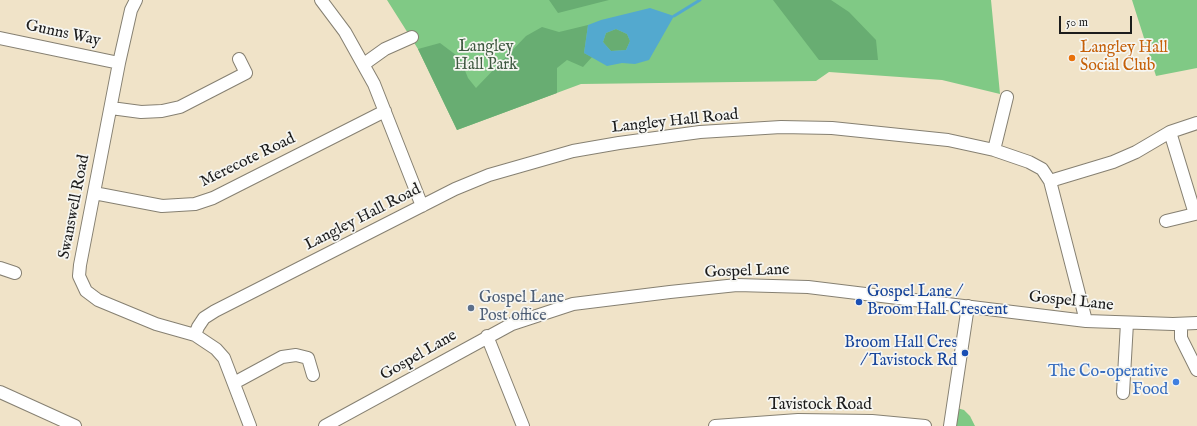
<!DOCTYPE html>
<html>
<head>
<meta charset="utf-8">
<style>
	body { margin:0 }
	#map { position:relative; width:1197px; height:426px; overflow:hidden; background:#f0e3c8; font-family:"IM FELL English",serif }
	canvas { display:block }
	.scale { position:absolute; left:1059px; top:16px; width:73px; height:18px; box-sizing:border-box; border:2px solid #1c1c1c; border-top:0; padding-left:5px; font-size:12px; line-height:14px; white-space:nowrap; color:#1c1c1c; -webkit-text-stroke:3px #f6f6f2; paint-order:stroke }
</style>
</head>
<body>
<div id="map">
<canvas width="1197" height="426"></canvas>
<div class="scale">50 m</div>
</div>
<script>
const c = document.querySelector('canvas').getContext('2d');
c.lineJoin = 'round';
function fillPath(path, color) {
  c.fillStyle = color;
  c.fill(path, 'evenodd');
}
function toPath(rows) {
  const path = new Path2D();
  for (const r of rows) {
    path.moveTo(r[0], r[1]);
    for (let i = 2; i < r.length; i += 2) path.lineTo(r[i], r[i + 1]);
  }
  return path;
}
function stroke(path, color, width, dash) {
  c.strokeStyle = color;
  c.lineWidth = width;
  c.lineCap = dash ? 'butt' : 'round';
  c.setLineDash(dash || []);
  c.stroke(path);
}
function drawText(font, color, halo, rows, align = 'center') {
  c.font = font + ' "IM FELL English",serif';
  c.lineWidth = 3.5;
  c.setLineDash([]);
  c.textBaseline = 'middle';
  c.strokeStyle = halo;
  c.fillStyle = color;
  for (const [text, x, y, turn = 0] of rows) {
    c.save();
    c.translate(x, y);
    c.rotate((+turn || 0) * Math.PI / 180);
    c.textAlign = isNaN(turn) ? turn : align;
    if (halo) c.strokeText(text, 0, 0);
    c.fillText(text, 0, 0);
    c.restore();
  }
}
fillPath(toPath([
	[387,0,991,0,1000,94,942,80,829,72,816,81,581,84,457,130,418,49],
	[1132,0,1197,0,1197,68,1156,76],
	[957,408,964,410,970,416,975,426,956,426]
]), '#80c985');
fillPath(toPath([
	[549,0,609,0,558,13],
	[773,0,831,0,849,12,876,40,878,60,819,60],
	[588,25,584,53,592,57,583,67,567,60,557,68,557,93,457,130,418,49,440,43,460,58,468,78,476,88,526,36,542,27,559,32],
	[616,29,627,34,630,41,626,50,611,51,603,42,606,33]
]), '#68ad72');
fillPath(toPath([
	[650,8,674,16,649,60,635,64,622,63,607,66,584,53,588,25,601,20],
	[616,29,627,34,630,41,626,50,611,51,603,42,606,33]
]), '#53a9cf');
stroke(toPath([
	[674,16,700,0]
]), '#53a9cf', 3);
const minor = toPath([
	[136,0,131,10,119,63,80,265,79,276,86,291,98,300,156,324,195,335,216,349,224,358,250,426],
	[321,0,345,32,374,84,422,206],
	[0,38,119,63],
	[364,64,385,49,412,37],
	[111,108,141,112,162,111,180,107,246,73,239,59],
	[1170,132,1197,123],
	[994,150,1007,97],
	[1050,181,1113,162,1136,152,1170,132,1195,214,1166,221],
	[94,193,162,206,195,204,213,198,385,111],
	[0,268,15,273],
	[1181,324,1181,338,1197,370],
	[195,335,198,327,204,318,215,311,455,189,489,175,573,151,619,143,700,132,781,127,832,128,948,140,994,150,1029,162,1042,169,1050,181,1086,321],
	[487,336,523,426],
	[234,383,282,357,296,355,308,358,313,375],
	[0,392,75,426],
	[1123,393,1127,323],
	[325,426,512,324,573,304,670,292,737,285,808,287,1086,321,1173,324,1197,323],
	[715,426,798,420,872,421,925,426],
	[950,426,968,306]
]);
stroke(minor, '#868072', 14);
stroke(minor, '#fff', 12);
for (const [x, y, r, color] of [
	[1072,58,4,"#e8710a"],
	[859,302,4,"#1a4fb4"],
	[471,308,4,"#5c6f8a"],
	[965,353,4,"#1a4fb4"],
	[1176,382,4,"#3f7fe0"]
]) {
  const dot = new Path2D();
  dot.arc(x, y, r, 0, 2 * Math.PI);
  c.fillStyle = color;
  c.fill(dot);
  stroke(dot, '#f6f6f2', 1.5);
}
drawText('16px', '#1c1c1c', '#f6f6f2', [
	["Gunns Way",63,34,12],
	["Langley Hall Road",675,122,-6],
	["Merecote Road",248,161,-26],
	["Swanswell Road",75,207,-79],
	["Langley Hall Road",363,218,-27],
	["Gospel Lane",747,272,-2],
	["Gospel Lane",1071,302,6],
	["Gospel Lane",419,356,-30],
	["Tavistock Road",820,406]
]);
drawText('16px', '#3f5941', '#f6f6f2', [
	["Langley",486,48],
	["Hall Park",486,66]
]);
drawText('16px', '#c56008', '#f6f6f2', [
	["Langley Hall",1080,49],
	["Social Club",1080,67]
], 'left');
drawText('16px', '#164399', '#f6f6f2', [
	["Gospel Lane /",867,293],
	["Broom Hall Crescent",867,311],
	["Broom Hall Cres",957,344,"right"],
	["/ Tavistock Rd",957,362,"right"]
], 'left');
drawText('16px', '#4e5e75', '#f6f6f2', [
	["Gospel Lane",479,299],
	["Post office",479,317]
], 'left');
drawText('16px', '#366cbe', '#f6f6f2', [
	["The Co-operative",1168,373],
	["Food",1168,391]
], 'right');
</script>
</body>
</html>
